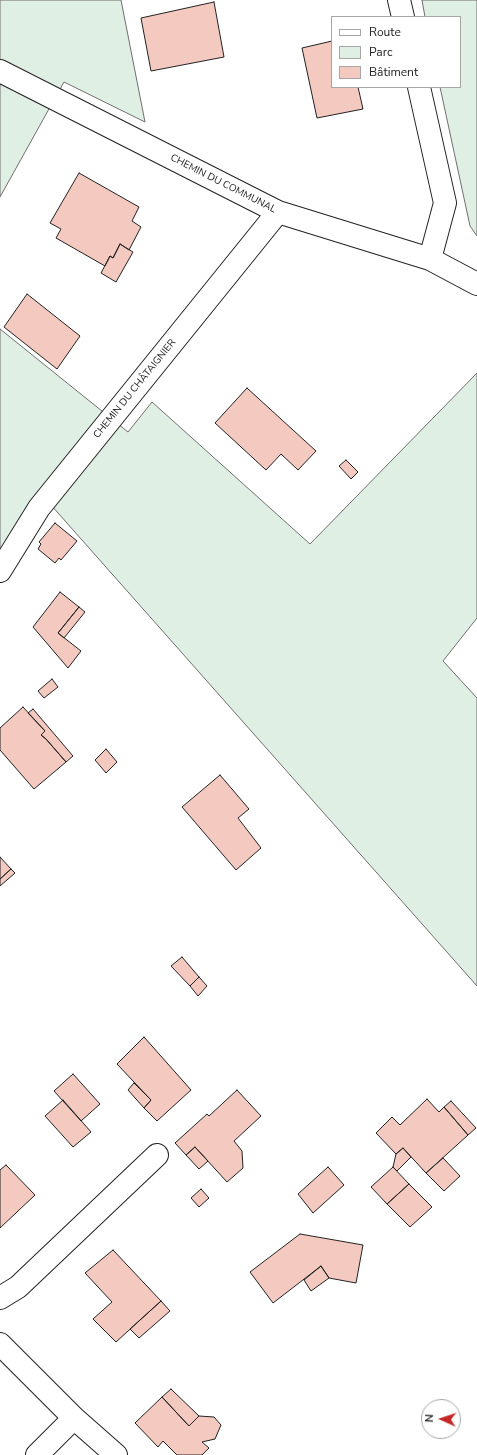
<!DOCTYPE html>
<html>
<head>
<meta charset="utf-8">
<style>
	body { margin:0 }
	#map { position:relative; width:477px; height:1455px; overflow:hidden; background:#fff; font-family:"Nunito Sans",sans-serif }
	canvas { display:block }
	.legend { position:absolute; left:331px; top:16px; width:130px; height:72px; box-sizing:border-box; background:#fff; border:1px solid #a7a7a7; margin:0; padding:5px 7px; list-style:none; font-size:12px; color:#222 }
	.legend li { display:flex; align-items:center; gap:8px; height:20px }
	.legend b { width:20px; border:1px solid #a7a7a7 }
	.north { position:absolute; left:421px; top:1399px; width:40px; height:40px; box-sizing:border-box; background:#fff; border:1px solid #a7a7a7; border-radius:50%; rotate:273deg; font-size:11px; font-weight:700; line-height:16px; text-align:center; color:#222 }
	.north::after { content:''; display:block; margin:auto; width:14px; height:18px; background:#c62828; clip-path:polygon(50% 0,100% 100%,50% 72%,0 100%) }
</style>
</head>
<body>
<div id="map">
<canvas width="477" height="1455"></canvas>
<ul class="legend">
<li><b style="height:5px;background:#fff"></b>Route</li>
<li><b style="height:11px;background:#e0efe3"></b>Parc</li>
<li><b style="height:11px;background:#f3c9c0"></b>Bâtiment</li>
</ul>
<div class="north">N</div>
</div>
<script>
const c = document.querySelector('canvas').getContext('2d');
c.lineJoin = 'round';
function fillPath(path, color) {
  c.fillStyle = color;
  c.fill(path, 'evenodd');
}
function toPath(rows) {
  const path = new Path2D();
  for (const r of rows) {
    path.moveTo(r[0], r[1]);
    for (let i = 2; i < r.length; i += 2) path.lineTo(r[i], r[i + 1]);
  }
  return path;
}
function stroke(path, color, width, dash) {
  c.strokeStyle = color;
  c.lineWidth = width;
  c.lineCap = dash ? 'butt' : 'round';
  c.setLineDash(dash || []);
  c.stroke(path);
}
function drawText(font, color, halo, rows, align = 'center') {
  c.font = font + ' "Nunito Sans",sans-serif';
  c.lineWidth = 3;
  c.setLineDash([]);
  c.textBaseline = 'middle';
  c.strokeStyle = halo;
  c.fillStyle = color;
  for (const [text, x, y, turn = 0] of rows) {
    c.save();
    c.translate(x, y);
    c.rotate((+turn || 0) * Math.PI / 180);
    c.textAlign = isNaN(turn) ? turn : align;
    if (halo) c.strokeText(text, 0, 0);
    c.fillText(text, 0, 0);
    c.restore();
  }
}
const green = toPath([
	[0,0,121,0,145,122,64,82,0,197,0,0],
	[422,0,477,0,477,236,470,226,440,87,460,87,460,17,425,17,422,0],
	[0,329,128,432,152,402,310,544,477,373,477,618,443,661,477,698,477,986,43,496,0,551,0,329]
]);
fillPath(green, '#e0efe3');
stroke(green, '#6f6f6f', 1);
const building = toPath([
	[214,2,224,57,151,71,141,18,214,2],
	[332,41,332,87,358,87,363,109,317,118,302,48,332,41],
	[79,173,139,207,132,221,141,227,129,250,120,244,113,258,110,256,105,266,56,238,61,229,50,223,79,173],
	[120,244,133,252,116,282,101,273,110,256,113,258,120,244],
	[27,294,80,336,57,369,4,327,27,294],
	[247,388,316,451,298,470,281,454,266,470,215,423,247,388],
	[346,460,358,472,351,479,339,466,346,460],
	[55,523,77,541,61,560,59,558,55,563,38,549,41,544,39,542,55,523],
	[60,592,79,607,58,633,81,651,68,668,33,627,60,592],
	[79,607,85,612,64,638,58,633,79,607],
	[52,679,58,687,44,698,38,691,52,679],
	[23,707,45,731,41,735,46,739,66,762,34,789,0,750,0,728,23,707],
	[33,709,73,756,66,762,46,739,41,735,45,731,28,713,33,709],
	[106,749,117,762,106,773,95,760,106,749],
	[220,775,249,809,238,818,261,848,236,870,182,807,220,775],
	[0,857,11,869,0,879,0,857],
	[11,869,15,873,0,886,0,879,11,869],
	[182,957,199,977,190,986,171,966,182,957],
	[199,977,207,986,198,996,190,986,199,977],
	[144,1037,191,1090,157,1121,144,1108,151,1100,117,1064,144,1037],
	[73,1074,100,1104,81,1121,54,1091,73,1074],
	[134,1083,151,1100,144,1108,128,1090,134,1083],
	[237,1090,261,1116,234,1141,242,1151,243,1168,227,1182,195,1147,186,1155,175,1143,207,1114,209,1116,237,1090],
	[427,1099,439,1112,444,1107,468,1135,426,1173,403,1148,396,1154,376,1133,392,1117,400,1125,427,1099],
	[63,1100,91,1132,73,1147,45,1116,63,1100],
	[451,1101,476,1128,468,1135,444,1107,451,1101],
	[195,1147,208,1161,199,1169,186,1155,195,1147],
	[403,1148,411,1157,397,1171,393,1167,396,1154,403,1148],
	[443,1158,460,1176,444,1191,426,1173,443,1158],
	[6,1165,35,1195,0,1228,0,1170,6,1165],
	[328,1167,344,1185,313,1213,298,1194,328,1167],
	[393,1167,409,1184,387,1204,371,1187,393,1167],
	[409,1184,432,1207,410,1227,387,1204,409,1184],
	[201,1189,209,1198,199,1207,191,1198,201,1189],
	[300,1234,363,1245,356,1283,329,1278,321,1266,273,1303,250,1272,300,1234],
	[113,1250,161,1301,116,1342,93,1319,112,1302,85,1273,113,1250],
	[321,1266,329,1278,311,1291,304,1280,321,1266],
	[161,1301,170,1311,139,1338,130,1329,161,1301],
	[171,1389,199,1416,189,1426,162,1397,171,1389],
	[162,1397,189,1426,199,1416,214,1417,221,1425,215,1439,202,1442,209,1448,202,1455,177,1455,163,1441,158,1447,135,1423,162,1397]
]);
fillPath(building, '#f3c9c0');
stroke(building, '#222', 1);
const minor = toPath([
	[399,0,403,17],
	[0,71,278,212,430,259,477,284],
	[419,87,445,203,430,259],
	[0,571,39,508,278,212],
	[0,1298,18,1287,157,1155],
	[0,1344,74,1418,116,1455],
	[37,1455,74,1418]
]);
stroke(minor, '#222', 24);
stroke(minor, '#fff', 22);
drawText('10px', '#222', '#fff', [
	["CHEMIN DU COMMUNAL",223,184,27],
	["CHEMIN DU CHÂTAIGNIER",135,389,-51]
]);
</script>
</body>
</html>
